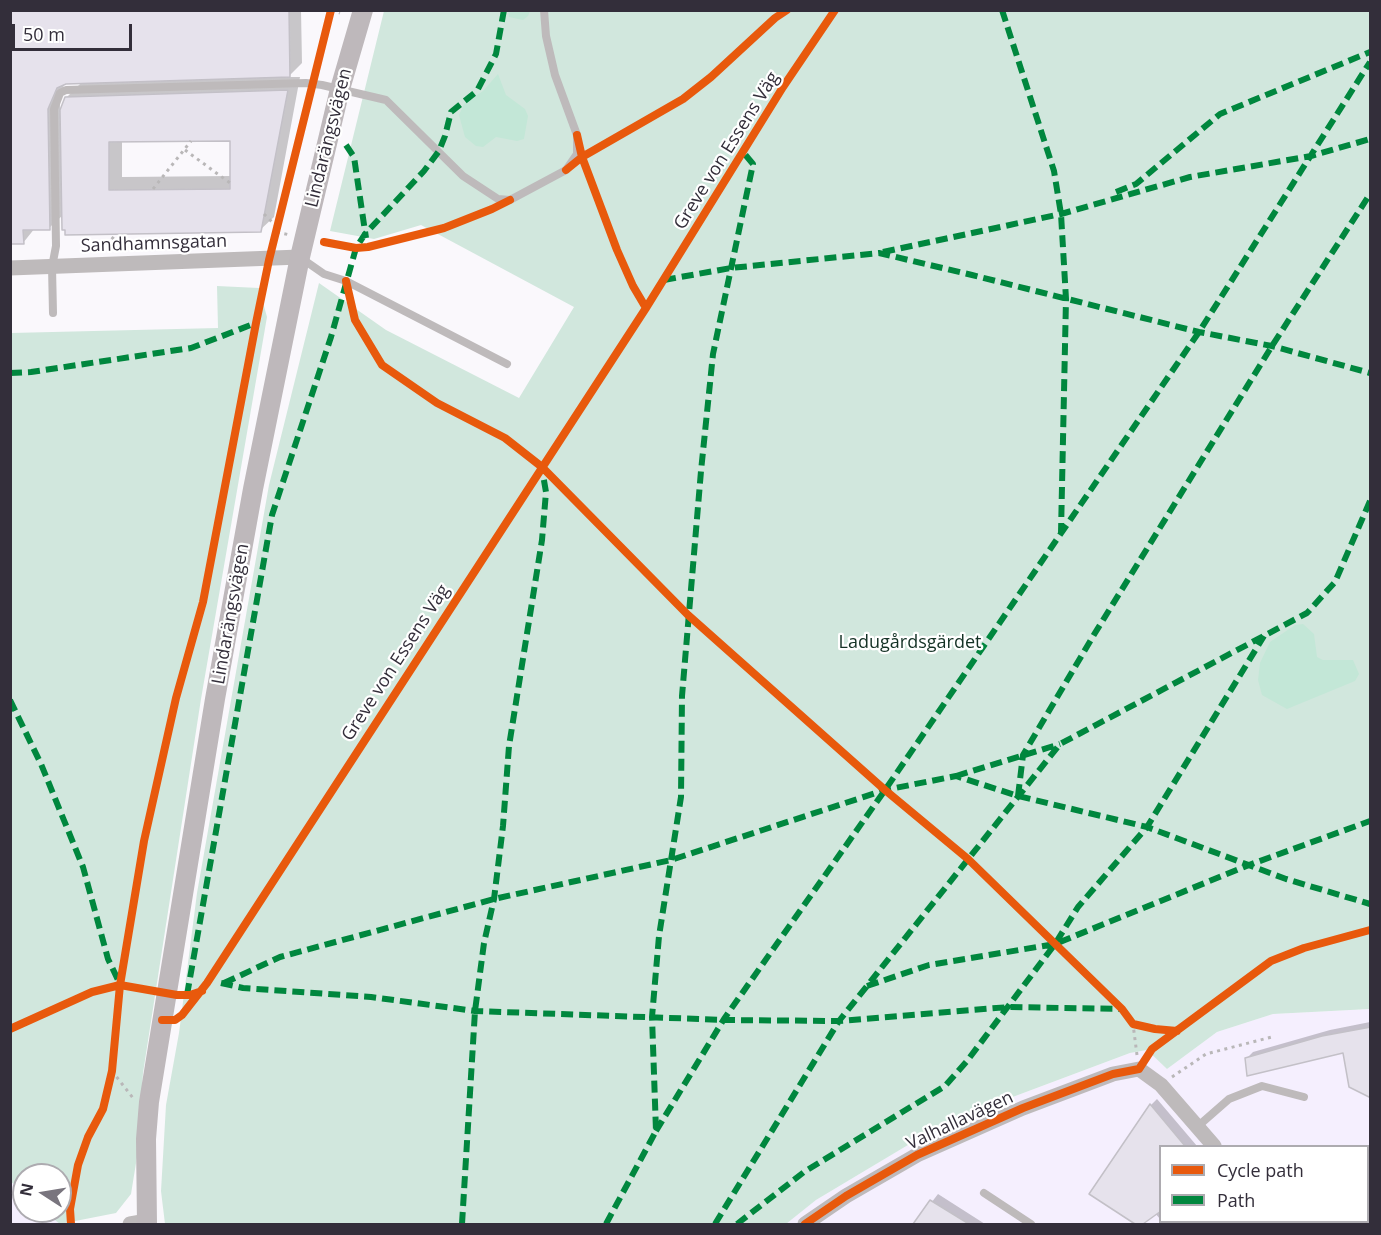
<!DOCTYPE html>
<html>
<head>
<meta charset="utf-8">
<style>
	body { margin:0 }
	#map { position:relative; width:1381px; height:1235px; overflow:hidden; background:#faf8fc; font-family:"Open Sans",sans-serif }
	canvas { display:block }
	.frame { position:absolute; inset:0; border:12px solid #332e3a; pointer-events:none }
	.legend { position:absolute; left:1159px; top:1145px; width:210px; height:78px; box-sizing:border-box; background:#fff; border:2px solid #adabb0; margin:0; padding:8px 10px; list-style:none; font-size:18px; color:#332e3a }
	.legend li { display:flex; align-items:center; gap:12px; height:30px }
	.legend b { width:30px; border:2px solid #adabb0 }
	.north { position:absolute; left:12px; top:1163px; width:60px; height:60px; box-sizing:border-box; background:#fff; border:2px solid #adabb0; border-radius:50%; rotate:282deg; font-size:16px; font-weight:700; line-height:24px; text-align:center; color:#332e3a }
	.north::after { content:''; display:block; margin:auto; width:21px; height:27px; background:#79757e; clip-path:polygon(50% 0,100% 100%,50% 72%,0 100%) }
	.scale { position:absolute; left:12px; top:24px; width:120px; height:27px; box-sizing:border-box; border:3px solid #332e3a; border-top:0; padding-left:8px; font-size:18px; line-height:21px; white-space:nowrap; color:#332e3a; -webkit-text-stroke:4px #fff; paint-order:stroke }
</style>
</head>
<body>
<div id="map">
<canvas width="1381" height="1235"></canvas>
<div class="frame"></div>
<ul class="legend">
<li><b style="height:8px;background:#e8590c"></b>Cycle path</li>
<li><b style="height:8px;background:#00873e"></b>Path</li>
</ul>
<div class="north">N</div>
<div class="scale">50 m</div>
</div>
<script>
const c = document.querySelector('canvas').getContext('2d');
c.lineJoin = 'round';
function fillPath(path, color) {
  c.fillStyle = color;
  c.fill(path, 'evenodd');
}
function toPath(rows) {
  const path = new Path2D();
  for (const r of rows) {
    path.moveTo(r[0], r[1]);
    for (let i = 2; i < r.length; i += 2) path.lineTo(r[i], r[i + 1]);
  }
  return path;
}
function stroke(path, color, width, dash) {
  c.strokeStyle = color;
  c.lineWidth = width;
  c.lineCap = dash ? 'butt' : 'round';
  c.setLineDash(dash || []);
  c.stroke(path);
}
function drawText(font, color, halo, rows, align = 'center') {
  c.font = font + ' "Open Sans",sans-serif';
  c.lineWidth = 4.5;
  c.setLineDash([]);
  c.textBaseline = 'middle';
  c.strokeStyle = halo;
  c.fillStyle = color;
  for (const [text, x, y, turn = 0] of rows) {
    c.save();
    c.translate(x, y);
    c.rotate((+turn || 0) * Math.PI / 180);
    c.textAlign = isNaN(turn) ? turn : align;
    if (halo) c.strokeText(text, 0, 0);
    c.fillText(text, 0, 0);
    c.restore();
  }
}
fillPath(toPath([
	[1370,1009,1370,1224,786,1224,816,1200,908,1145,986,1107,1130,1053,1147,1050,1167,1069,1217,1032,1273,1014],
	[1160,1146,1368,1146,1368,1222,1160,1222],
	[10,1182,24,1191,24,1211,43,1211,60,1224,11,1224]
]), '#f5effe');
fillPath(toPath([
	[384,11,1370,11,1370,1009,1273,1014,1217,1032,1167,1069,1147,1050,1130,1053,986,1107,908,1145,816,1200,786,1224,165,1224,161,1191,166,1105,179,1033,197,893,269,485,319,283,386,330,519,398,574,307,421,225,374,239,330,231],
	[217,286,259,288,267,317,201,699,143,1073,137,1157,131,1194,116,1213,60,1224,43,1211,60,1211,60,1175,24,1175,24,1191,11,1182,11,333,218,328]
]), '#d1e7dd');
fillPath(toPath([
	[508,11,508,10,530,11,528,16,523,20,509,17],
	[498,74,506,95,525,109,528,116,524,139,517,141,496,137,483,147,476,146,465,137,459,115,464,104,483,91],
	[1303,624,1314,634,1317,657,1323,660,1353,660,1359,674,1355,681,1287,709,1262,695,1258,680,1260,663,1270,642,1295,625]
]), '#c3e7d7');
fillPath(toPath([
	[10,10,301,10,302,63,288,77,300,77,274,217,260,230,63,215,49,228,35,228,23,243],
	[82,82,66,98,60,113,60,95,65,83],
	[231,139,231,176,122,177,122,140],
	[1370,1022,1370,1091,1344,1051,1246,1059,1253,1052,1330,1030],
	[1157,1099,1197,1146,1160,1146,1160,1219,1155,1213,1141,1224,1137,1224,1091,1194,1151,1105],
	[1370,1156,1370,1192,1368,1181,1368,1157],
	[938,1194,985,1224,915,1224],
	[1209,1222,1259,1222,1261,1224,1205,1224]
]), '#0003');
const building = toPath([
	[10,10,289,10,290,77,66,84,57,88,48,109,50,230,23,230,24,244,10,244,10,10],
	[288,90,261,232,65,235,65,230,62,230,60,110,65,97,288,90],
	[230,141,230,189,109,190,109,142,230,141],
	[1371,1027,1371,1098,1349,1087,1343,1053,1247,1076,1245,1058,1322,1036,1371,1027],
	[1150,1104,1185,1146,1161,1146,1161,1211,1143,1224,1135,1224,1089,1194,1150,1104],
	[930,1200,969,1224,913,1224,930,1200]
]);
fillPath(building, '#e6e2ec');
stroke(building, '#c3c0c7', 1.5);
stroke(toPath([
	[332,10,340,13],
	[185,150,230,183],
	[153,189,191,141],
	[264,214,278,228],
	[277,232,290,235],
	[107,245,116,234],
	[1137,1055,1133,1024,1155,1029,1177,1031],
	[112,1071,133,1098],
	[1172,1077,1206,1054,1272,1037]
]), '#b9b7b8', 3, [3, 4.5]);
stroke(toPath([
	[301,258,324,274,346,281,507,364],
	[53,313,52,267,56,246,54,109,60,93,66,90,306,83,322,85,386,100,463,176,498,199,510,200,566,170,577,154,577,135,555,75,546,36,544,10],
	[1197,1127,1229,1099,1262,1086,1304,1097],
	[984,1193,1031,1224]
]), '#bebabb', 8);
stroke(toPath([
	[10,268,300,257],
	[1277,1222,1279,1224],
	[130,1224,147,1221],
	[805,1224,846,1196,917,1155,1023,1108,1113,1074,1139,1069,1161,1085,1214,1146]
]), '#bebabb', 15);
stroke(toPath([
	[147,1224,146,1139,149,1102,215,699,253,489,300,257,340,89,363,10]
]), '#beb8bb', 20);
stroke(toPath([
	[1002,10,1054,171,1061,214,1066,299,1061,533],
	[346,145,354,157,366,238],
	[1116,192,1136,184,1220,114,1370,52],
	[883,252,1061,214,1190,177,1311,156,1370,139],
	[664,280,731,268,879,253,972,275,1199,332,1272,346,1370,373],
	[10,373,31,372,191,348,256,323],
	[10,700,41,764,83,867,108,959,119,982],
	[956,776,1060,744],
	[1018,796,1023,755,1095,633,1272,346,1370,194],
	[221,983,243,988,371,997,475,1011,727,1020,839,1021,1009,1007,1122,1009],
	[224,983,280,957,494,899,671,860,885,790,956,776,1018,796,1147,827,1286,879,1370,904],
	[867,986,929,965,1055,944,1249,865,1370,821],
	[187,995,272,515,331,337,356,248,365,234,424,171,439,151,445,136,451,112,477,91,496,54,504,10],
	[656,1131,724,1019,885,790,1199,332,1370,62],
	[462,1224,475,1011,484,943,494,899,503,826,509,746,542,540,546,492,542,469],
	[606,1224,656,1131,652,1017,659,936,681,797,682,696,701,471,713,354,753,164,743,152],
	[715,1224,839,1021,1060,744,1307,613,1335,582,1370,501],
	[737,1224,804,1172,945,1086,967,1061,1055,944,1078,907,1147,827,1264,636]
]), '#00873e', 6, [12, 6]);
stroke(toPath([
	[577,135,582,157,617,250,633,286,646,308],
	[566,170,582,157,683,99,711,77,775,18,787,10],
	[324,242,356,248,368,247,444,228,492,209,510,200],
	[346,281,355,320,382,365,437,403,505,438,542,467,688,615,885,790,968,859,1122,1009,1133,1024,1155,1029,1177,1031],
	[162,1020,175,1020,182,1015,207,983,646,308,783,87,835,10],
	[10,1029,92,992,120,985,177,995,190,995,202,991],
	[71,1224,70,1209,78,1165,88,1137,103,1109,112,1071,120,985,144,841,176,698,203,602,256,323,269,260,331,10],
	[805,1224,846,1196,917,1155,1023,1108,1113,1074,1139,1069,1152,1049,1271,961,1304,948,1370,930]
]), '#e8590c', 8);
drawText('18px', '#332e3a', '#fff', [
	["Lindarängsvägen",329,138,-76],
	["Greve von Essens Väg",727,151,-58],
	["Sandhamnsgatan",154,244,-2],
	["Lindarängsvägen",231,614,-80],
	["Greve von Essens Väg",396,663,-57],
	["Valhallavägen",960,1121,-25]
]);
drawText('18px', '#133124', '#fff', [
	["Ladugårdsgärdet",910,643]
]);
</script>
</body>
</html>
